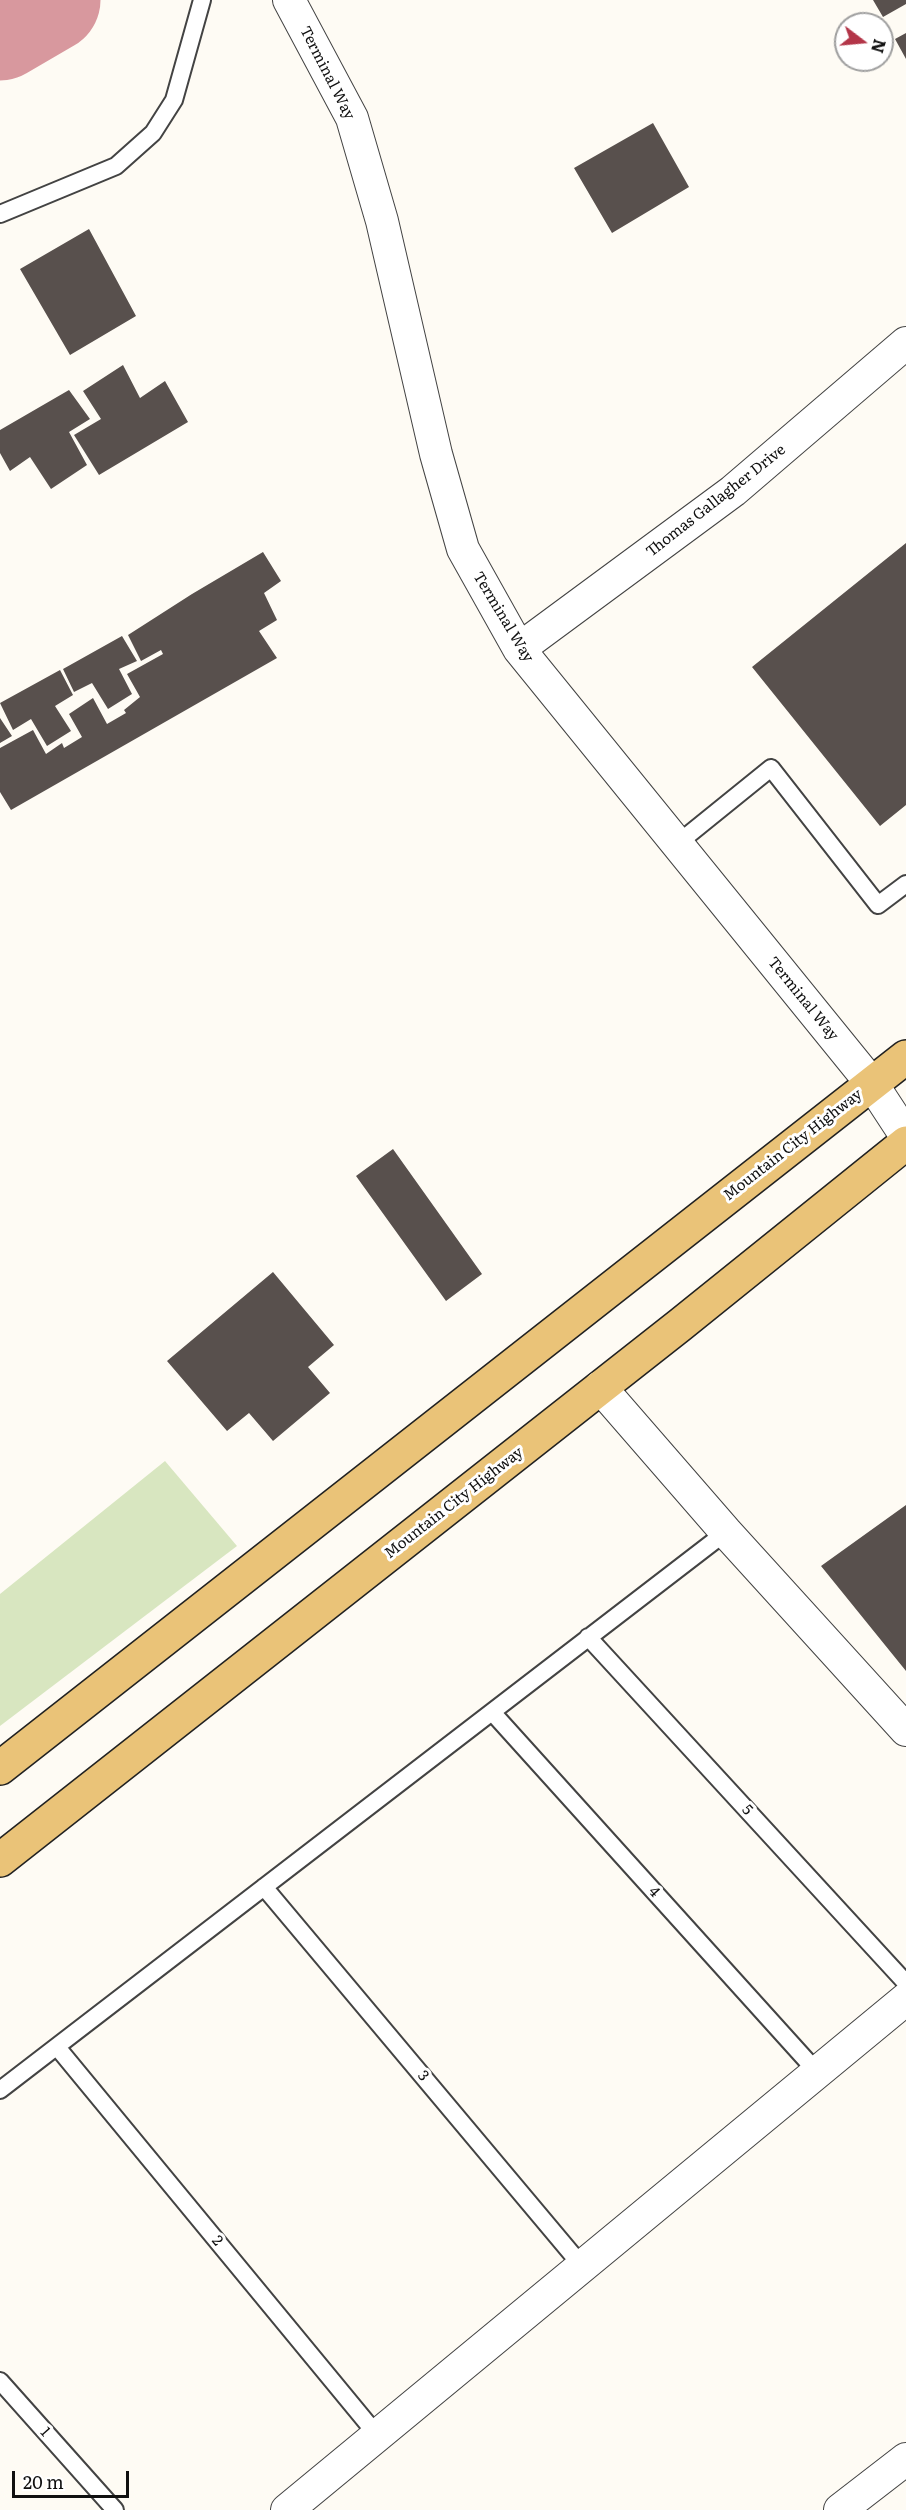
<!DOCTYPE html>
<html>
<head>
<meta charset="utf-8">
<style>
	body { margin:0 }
	#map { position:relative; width:906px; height:2510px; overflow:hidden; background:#fefbf4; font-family:Literata,serif }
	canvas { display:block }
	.north { position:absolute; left:834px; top:12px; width:60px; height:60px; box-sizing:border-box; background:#fff; border:2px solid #9f9f9f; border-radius:50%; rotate:106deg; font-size:16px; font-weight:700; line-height:24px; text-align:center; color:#101010 }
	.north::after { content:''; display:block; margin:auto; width:21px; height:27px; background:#b33548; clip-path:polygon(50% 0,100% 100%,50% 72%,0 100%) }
	.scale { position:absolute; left:12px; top:2471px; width:117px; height:27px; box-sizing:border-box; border:3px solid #101010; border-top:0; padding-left:8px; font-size:18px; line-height:21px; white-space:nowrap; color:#101010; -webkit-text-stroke:4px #fff; paint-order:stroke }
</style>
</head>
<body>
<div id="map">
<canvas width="906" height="2510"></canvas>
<div class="north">N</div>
<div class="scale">20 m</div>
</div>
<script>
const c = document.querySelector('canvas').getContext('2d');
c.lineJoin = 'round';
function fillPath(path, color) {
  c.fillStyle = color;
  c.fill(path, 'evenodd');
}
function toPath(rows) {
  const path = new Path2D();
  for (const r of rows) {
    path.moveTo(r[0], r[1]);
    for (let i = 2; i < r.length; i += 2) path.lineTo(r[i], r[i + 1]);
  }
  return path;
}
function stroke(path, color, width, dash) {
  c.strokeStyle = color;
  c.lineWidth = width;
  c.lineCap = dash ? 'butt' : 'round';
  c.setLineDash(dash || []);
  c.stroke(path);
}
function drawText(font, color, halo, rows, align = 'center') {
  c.font = font + ' Literata,serif';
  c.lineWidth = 6;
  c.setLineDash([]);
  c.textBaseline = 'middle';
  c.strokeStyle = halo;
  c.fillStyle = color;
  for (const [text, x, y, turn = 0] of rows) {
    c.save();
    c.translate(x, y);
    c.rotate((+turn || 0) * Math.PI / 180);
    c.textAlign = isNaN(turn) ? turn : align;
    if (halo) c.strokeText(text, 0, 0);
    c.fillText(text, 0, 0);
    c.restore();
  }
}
fillPath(toPath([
	[165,1461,237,1546,0,1726,0,1594]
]), '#d8e6c0');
stroke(toPath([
	[0,28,48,0]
]), '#d8989e', 105);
fillPath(toPath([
	[873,0,906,0,906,4,883,17],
	[906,33,906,59,895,39],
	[653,123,689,187,612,233,574,168],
	[89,229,136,316,70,355,20,269],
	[123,365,140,398,165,381,188,422,99,475,74,435,101,419,83,391],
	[69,390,90,419,69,432,87,465,51,489,30,457,10,471,0,453,0,430],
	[906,543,906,805,880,826,752,667],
	[263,552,281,581,264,593,277,620,259,631,277,658,11,810,0,792,0,748,33,730,46,754,62,743,64,748,82,737,69,714,93,698,107,724,126,713,124,710,140,697,127,674,163,654,161,650,141,661,128,635,192,594],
	[122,636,137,661,119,669,132,694,108,709,92,683,74,692,63,669],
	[60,670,73,695,55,706,71,731,47,746,31,719,13,730,0,703],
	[0,718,12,736,0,743],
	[393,1149,482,1274,446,1301,356,1176],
	[273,1272,334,1345,308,1367,330,1393,273,1441,249,1413,227,1431,167,1361],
	[906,1505,906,1671,821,1566]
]), '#58504d');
const service = toPath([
	[0,214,116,166,153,133,174,100,202,0],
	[677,844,771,768,878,905,906,884],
	[588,1637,906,1983],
	[492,1712,817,2072],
	[264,1887,582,2266],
	[57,2047,377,2435],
	[0,2090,726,1532],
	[0,2381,115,2510]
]);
const minor = toPath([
	[289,0,352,118,382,221,436,454,463,549,519,649,872,1084,906,1136],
	[519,649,733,491,906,343],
	[600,1387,726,1532,906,1730],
	[287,2510,906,1999],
	[840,2510,906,2459]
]);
const primary = toPath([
	[0,1768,906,1057],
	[0,1860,680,1325,906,1143]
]);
stroke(service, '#434343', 20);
stroke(minor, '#434343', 34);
stroke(primary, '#212121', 36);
stroke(service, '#fff', 16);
stroke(minor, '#fff', 32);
stroke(primary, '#eac378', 33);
drawText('15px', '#101010', '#fff', [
	["Terminal Way",327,73,63],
	["Thomas Gallagher Drive",716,501,-38],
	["Terminal Way",503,617,59],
	["Terminal Way",803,999,51],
	["Mountain City Highway",793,1145,-38],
	["Mountain City Highway",454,1503,-38],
	["5",747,1810,47],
	["4",654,1892,48],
	["3",423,2076,50],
	["2",217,2241,51],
	["1",45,2432,48]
]);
</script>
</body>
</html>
